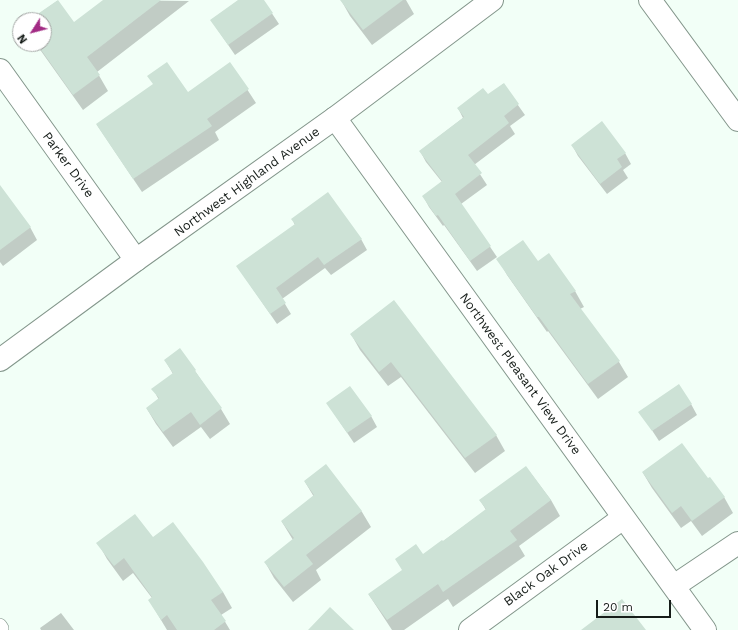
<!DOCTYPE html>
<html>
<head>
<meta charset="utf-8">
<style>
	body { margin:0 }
	#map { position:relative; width:738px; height:630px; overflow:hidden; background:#f2fff7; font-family:"Work Sans",sans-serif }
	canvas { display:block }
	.north { position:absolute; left:12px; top:12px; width:40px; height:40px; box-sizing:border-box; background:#fff; border:1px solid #a2a5a3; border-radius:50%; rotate:234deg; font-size:11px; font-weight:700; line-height:16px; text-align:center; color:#161d19 }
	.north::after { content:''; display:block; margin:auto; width:14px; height:18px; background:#a22b84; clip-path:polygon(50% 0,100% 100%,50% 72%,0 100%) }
	.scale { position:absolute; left:596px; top:600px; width:75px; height:18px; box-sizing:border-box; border:2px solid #161d19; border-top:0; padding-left:5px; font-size:12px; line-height:14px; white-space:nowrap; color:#161d19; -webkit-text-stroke:3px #fff; paint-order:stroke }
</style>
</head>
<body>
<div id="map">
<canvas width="738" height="630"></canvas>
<div class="north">N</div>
<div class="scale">20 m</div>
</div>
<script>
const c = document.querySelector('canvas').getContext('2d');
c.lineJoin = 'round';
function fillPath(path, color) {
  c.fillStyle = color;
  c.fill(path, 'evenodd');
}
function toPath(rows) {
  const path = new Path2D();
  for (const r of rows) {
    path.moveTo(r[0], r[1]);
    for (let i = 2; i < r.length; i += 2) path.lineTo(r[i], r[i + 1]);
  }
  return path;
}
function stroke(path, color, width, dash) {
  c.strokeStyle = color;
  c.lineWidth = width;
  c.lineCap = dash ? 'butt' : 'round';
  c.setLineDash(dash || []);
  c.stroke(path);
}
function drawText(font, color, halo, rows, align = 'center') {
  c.font = font + ' "Work Sans",sans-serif';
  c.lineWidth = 4;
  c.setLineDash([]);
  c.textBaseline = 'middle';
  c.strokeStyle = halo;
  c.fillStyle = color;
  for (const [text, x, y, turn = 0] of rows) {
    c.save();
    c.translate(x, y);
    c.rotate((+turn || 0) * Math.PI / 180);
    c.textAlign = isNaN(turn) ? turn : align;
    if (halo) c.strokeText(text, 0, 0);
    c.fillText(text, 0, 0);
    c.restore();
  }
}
fillPath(toPath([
	[105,0,189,1,97,72,108,91,83,110,36,44,44,44,44,20,30,20,57,1,74,24],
	[239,0,263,0,279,24,235,55,211,20],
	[341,0,406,0,414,14,372,45,350,16],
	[230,63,256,103,215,132,219,140,142,192,97,125,188,93],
	[503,84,525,115,510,126,515,134,474,165,487,185,461,204,497,257,477,271,444,225,443,226,429,207,423,196,442,182,426,162,420,151,463,118,458,108,488,96],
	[572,145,625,153,631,164,623,170,628,178,607,194,578,156],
	[0,187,30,227,37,240,3,266,0,262],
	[292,219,361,239,367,250,331,275,325,268,282,299,291,314,277,324,237,266,295,225],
	[498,259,575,291,584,307,580,309,619,362,628,377,598,399,548,331,547,332,507,275],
	[394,301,496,435,505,451,475,473,401,377,388,386,360,350,351,334],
	[180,349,221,409,230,424,210,439,201,427,173,447,156,424,147,409,159,400,153,389,173,374,165,360],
	[327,403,371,416,377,427,354,443],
	[691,404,697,415,659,441,640,412],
	[326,466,362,512,371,527,316,570,321,580,293,602,274,578,265,562,293,540,282,522,314,497,305,482],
	[526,467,551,500,560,516,519,546,525,556,453,607,448,599,404,630,392,630,369,595,486,510,480,500],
	[643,473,708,479,724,497,733,513,702,536,691,521,681,528,652,488],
	[153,539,223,592,232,608,221,615,230,630,167,630,149,600,152,598,133,573,123,581,107,559,98,543],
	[61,613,74,630,41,630,40,628]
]), '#0003');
fillPath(toPath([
	[58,0,74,22,103,0,161,0,87,57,100,75,73,95,37,44,44,44,44,20,29,20],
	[238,0,264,0,273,13,228,45,210,20],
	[340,0,403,0,363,30],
	[167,62,188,92,230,62,249,89,207,119,212,126,133,179,96,124,153,84,147,76],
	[504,83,519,104,504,116,509,123,468,155,482,173,455,194,491,246,470,261,438,215,436,216,422,196,442,181,419,151,464,117,457,108,483,88,488,94],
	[602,121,626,153,617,159,622,167,600,184,571,145],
	[0,185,31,227,0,250],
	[328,192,362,239,324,265,318,257,276,288,286,303,270,314,236,266,295,224,291,219],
	[523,240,538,261,549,253,576,291,570,294,620,361,588,384,539,317,537,317,496,259],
	[394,300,497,435,465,458,391,362,379,372,350,334],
	[180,348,196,370,195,371,222,408,200,425,191,412,163,432,146,408,159,398,151,389,173,373,164,360],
	[679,384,692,404,652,431,638,412],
	[350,386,372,416,347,433,326,403],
	[682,443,708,478,710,477,725,497,692,521,681,506,672,513,642,472],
	[326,464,362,511,306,555,313,564,284,587,264,562,294,538,281,521,314,495,304,481],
	[526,466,551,500,510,531,517,540,443,592,438,584,387,620,368,594,402,570,395,559,416,544,423,554,442,540,443,541,486,509,479,500],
	[135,514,153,537,173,522,203,562,223,592,211,600,226,621,214,630,177,630,167,615,161,620,148,600,152,597,124,558,114,566,96,543],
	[622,599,646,630,581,630],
	[330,607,354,630,308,630]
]), '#cde2d6');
const lane = toPath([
	[0,625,2,628]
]);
const street = toPath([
	[650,0,738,120],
	[0,70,136,260],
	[335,118,705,630],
	[674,586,738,543],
	[470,630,623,518]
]);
const secondary = toPath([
	[0,360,136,260,335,118,492,0]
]);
stroke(lane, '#83968b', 14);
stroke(street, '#83968b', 24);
stroke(secondary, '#83968b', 24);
stroke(lane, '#fff', 13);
stroke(street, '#fff', 22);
stroke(secondary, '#fff', 22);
drawText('13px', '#161d19', '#fff', [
	["Parker Drive",68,165,54],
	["Northwest Highland Avenue",247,182,-36],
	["Northwest Pleasant View Drive",520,374,54],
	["Black Oak Drive",546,574,-36]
]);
</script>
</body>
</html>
